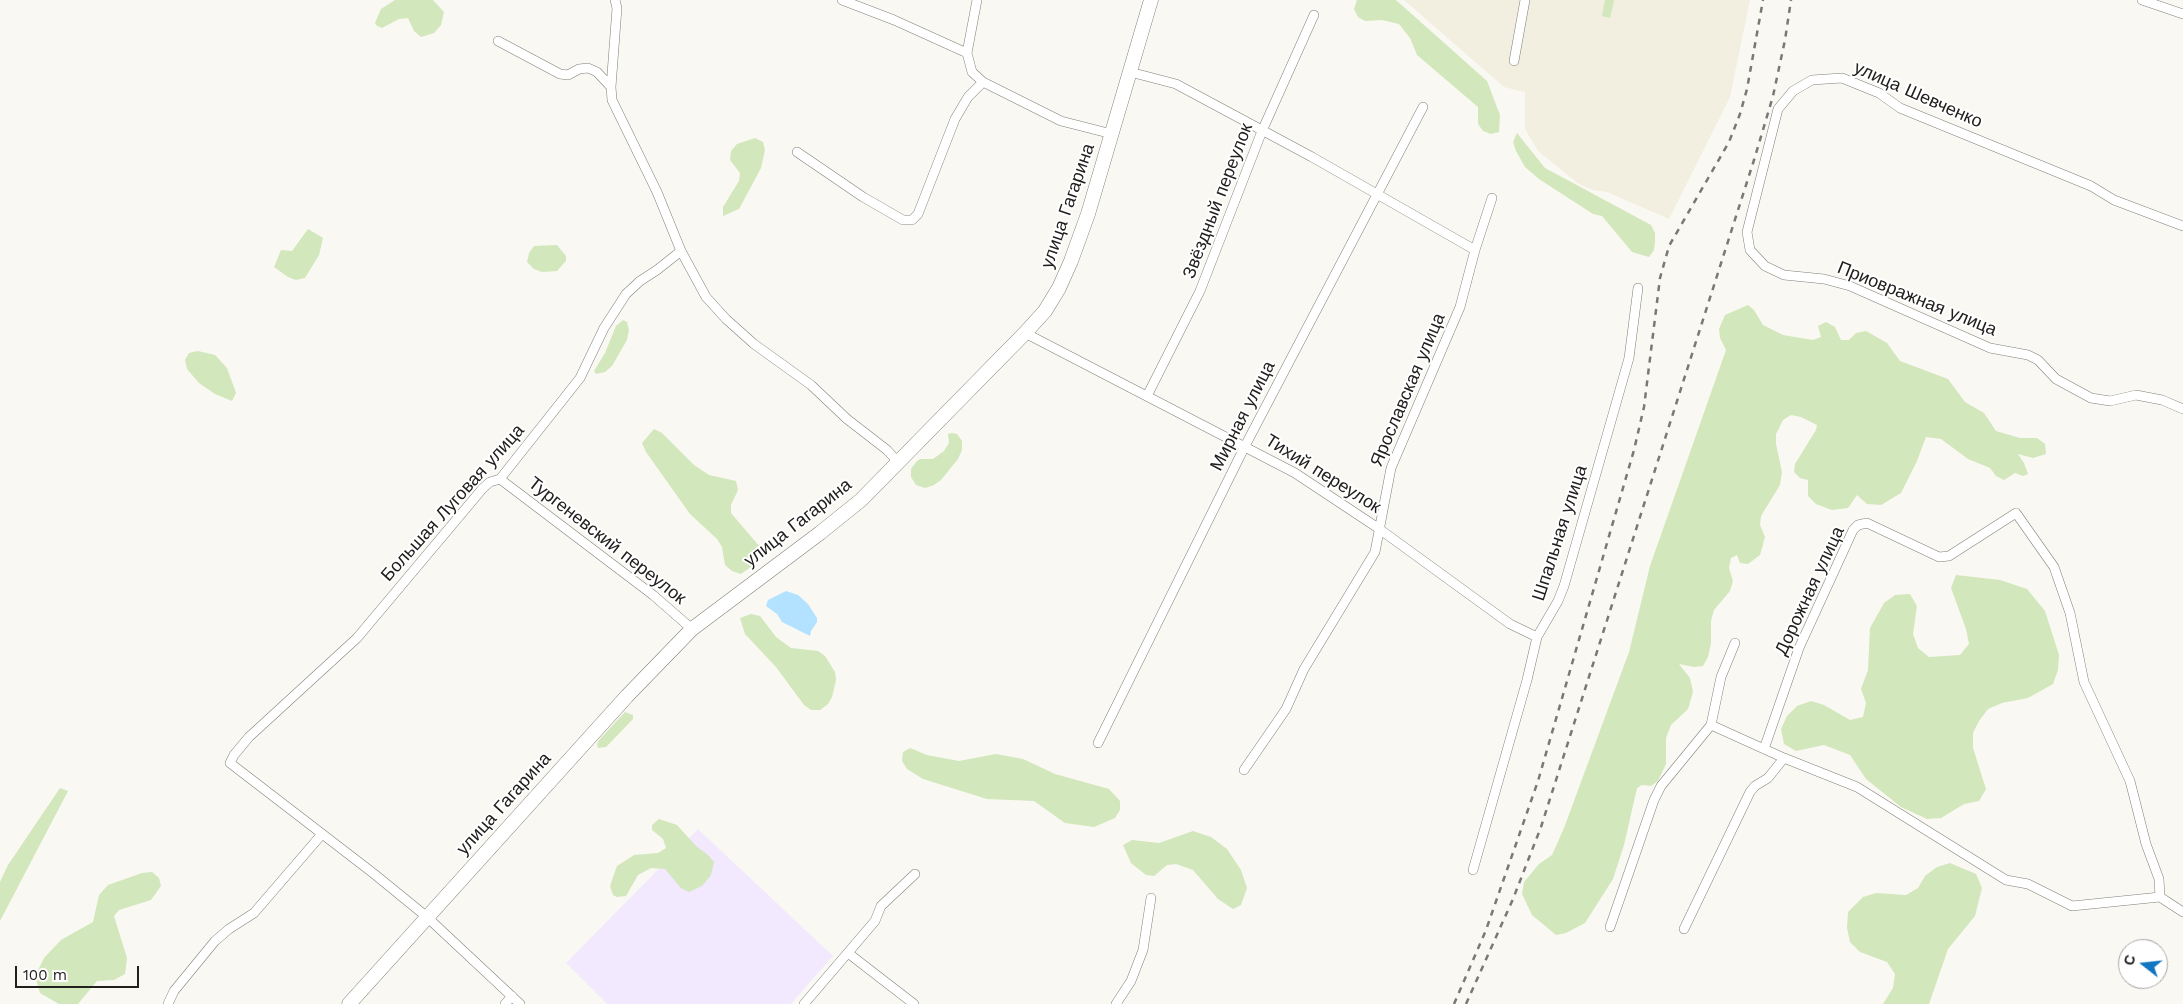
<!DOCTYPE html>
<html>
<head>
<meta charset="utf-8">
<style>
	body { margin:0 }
	#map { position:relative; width:2183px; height:1004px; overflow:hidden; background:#faf8f2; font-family:"Work Sans",sans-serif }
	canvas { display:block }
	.north { position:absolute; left:2118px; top:939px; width:50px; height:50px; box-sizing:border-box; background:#fff; border:1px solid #a6a6a5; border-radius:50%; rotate:286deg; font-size:14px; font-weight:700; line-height:20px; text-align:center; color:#21201e }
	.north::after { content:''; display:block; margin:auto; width:18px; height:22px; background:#1175c1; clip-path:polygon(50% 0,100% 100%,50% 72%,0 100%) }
	.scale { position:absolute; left:15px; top:966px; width:124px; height:22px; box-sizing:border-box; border:2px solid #21201e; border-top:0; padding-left:6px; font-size:15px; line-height:18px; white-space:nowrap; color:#21201e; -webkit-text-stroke:4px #fff; paint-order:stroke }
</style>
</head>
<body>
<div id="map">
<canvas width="2183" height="1004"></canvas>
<div class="north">С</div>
<div class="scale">100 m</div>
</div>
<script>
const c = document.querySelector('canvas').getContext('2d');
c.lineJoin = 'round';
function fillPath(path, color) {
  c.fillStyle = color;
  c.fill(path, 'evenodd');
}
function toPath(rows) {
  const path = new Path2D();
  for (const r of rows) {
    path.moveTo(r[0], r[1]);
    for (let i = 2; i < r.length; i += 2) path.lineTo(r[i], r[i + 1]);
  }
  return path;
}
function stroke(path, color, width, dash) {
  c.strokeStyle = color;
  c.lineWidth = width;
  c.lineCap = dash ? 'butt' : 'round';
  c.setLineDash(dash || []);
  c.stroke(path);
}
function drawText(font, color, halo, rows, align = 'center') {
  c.font = font + ' "Work Sans",sans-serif';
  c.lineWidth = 4;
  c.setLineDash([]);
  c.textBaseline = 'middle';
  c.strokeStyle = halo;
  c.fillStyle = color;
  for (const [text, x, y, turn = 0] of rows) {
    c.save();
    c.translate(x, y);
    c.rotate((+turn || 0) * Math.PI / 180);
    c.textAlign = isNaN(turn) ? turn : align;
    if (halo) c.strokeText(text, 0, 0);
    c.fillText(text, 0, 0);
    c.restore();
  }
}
fillPath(toPath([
	[1404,0,1750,0,1730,97,1669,219,1607,192,1593,190,1579,184,1538,151,1525,129,1525,92,1504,87]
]), '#f2eee0');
fillPath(toPath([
	[698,829,833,956,791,1004,607,1004,566,963]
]), '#f3e9fe');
fillPath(toPath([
	[395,0,433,0,444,12,441,25,434,33,421,37,414,31,408,18,399,19,382,28,377,26,375,23,381,9],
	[1357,0,1396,0,1487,81,1500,115,1499,132,1491,134,1483,131,1478,124,1478,107,1417,55,1410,38,1399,24,1382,20,1365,21,1358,17,1354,9],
	[1605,0,1614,0,1610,18,1602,16],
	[1517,133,1545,168,1651,225,1655,233,1655,242,1654,250,1649,257,1632,252,1602,216,1593,214,1539,179,1525,167,1516,151,1513,142],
	[755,138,763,142,765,150,761,168,739,209,723,216,723,207,739,181,740,173,730,160,731,151,737,144],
	[308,229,323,238,319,255,305,278,296,280,288,277,274,267,281,250,292,251],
	[557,245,566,256,566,261,557,271,542,272,534,269,527,262,529,253,534,246],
	[1748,305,1754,310,1763,325,1783,335,1813,340,1821,337,1818,326,1826,322,1835,327,1841,340,1849,340,1856,333,1866,331,1887,343,1900,361,1948,379,1965,402,1984,413,1996,431,2020,438,2037,438,2045,444,2046,454,2033,458,2018,454,2024,463,2028,474,2023,476,2015,473,2004,480,1996,476,1990,468,1968,459,1941,439,1926,437,1917,461,1901,493,1881,505,1867,504,1857,495,1848,508,1832,510,1816,504,1808,496,1808,480,1800,478,1794,472,1795,464,1816,430,1817,425,1801,417,1791,415,1783,420,1776,434,1776,444,1782,472,1780,485,1761,516,1760,525,1765,537,1760,555,1748,564,1740,563,1737,555,1731,558,1729,568,1733,581,1730,591,1714,610,1711,621,1711,643,1708,657,1703,666,1694,667,1679,664,1690,678,1693,692,1688,709,1671,725,1666,738,1666,764,1658,781,1651,786,1642,785,1637,788,1624,845,1613,879,1585,923,1566,933,1556,935,1532,915,1522,894,1524,882,1539,864,1552,855,1564,828,1629,652,1650,566,1726,350,1720,338,1719,329,1725,315],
	[623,320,627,322,629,330,627,340,612,366,605,372,596,374,594,371,605,353,616,326],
	[198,351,215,355,227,368,236,393,232,401,215,394,199,383,187,369,185,360,189,353],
	[654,429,662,433,694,465,709,475,736,481,738,490,731,505,731,513,760,547,760,556,755,564,741,574,732,571,725,565,722,547,717,539,690,514,646,452,642,443],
	[952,433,957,434,962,441,962,450,958,459,941,480,934,485,925,488,916,485,911,477,911,469,916,462,920,459,933,459,944,451,949,443,948,434],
	[1956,575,2000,580,2027,589,2045,611,2059,655,2058,670,2053,684,2028,698,2002,703,1988,709,1979,721,1973,733,1973,748,1986,789,1979,801,1964,804,1941,818,1927,819,1901,807,1866,779,1850,755,1824,745,1796,751,1784,744,1781,729,1787,716,1797,706,1811,701,1824,705,1850,720,1863,717,1866,703,1861,689,1868,670,1870,628,1884,603,1895,595,1910,594,1917,606,1913,634,1918,648,1929,657,1960,655,1969,644,1966,629,1951,588],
	[751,614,760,616,776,637,791,648,818,651,825,656,835,672,836,680,832,697,828,704,820,710,811,710,804,705,776,667,745,634,740,618],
	[625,712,633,715,633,719,606,747,598,748,597,744,599,740],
	[910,748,927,755,959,761,996,754,1023,759,1055,774,1109,789,1120,801,1120,810,1115,818,1094,827,1065,823,1034,801,987,799,923,779,907,769,902,761,903,752],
	[60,788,68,791,0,921,0,882,8,865],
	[659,819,677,825,696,846,708,855,714,862,711,875,702,886,689,892,681,888,665,869,651,868,638,875,626,896,617,897,613,895,610,886,617,866,634,855,658,853,666,848,663,839,652,830,652,825],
	[1193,831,1211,837,1227,849,1241,870,1247,888,1241,905,1233,909,1218,899,1193,870,1176,864,1167,865,1154,876,1146,875,1131,863,1123,845,1132,840,1159,843],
	[1950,863,1976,874,1982,888,1975,916,1948,949,1929,1004,1883,1004,1893,988,1895,974,1887,962,1860,952,1850,942,1847,928,1848,912,1863,897,1876,893,1906,895,1918,888,1925,876,1937,867],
	[152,872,159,878,161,886,151,900,119,910,114,916,127,958,125,974,114,980,97,981,78,1004,59,1004,40,993,35,976,44,958,61,940,93,922,99,895,108,885,142,873]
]), '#d2e7bb');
fillPath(toPath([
	[786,591,798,595,808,604,817,618,817,622,811,631,810,636,782,622,777,614,766,606,768,600]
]), '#b2e2ff');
const street = toPath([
	[615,0,617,8,611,87,612,100,657,192,681,251,706,297,726,319,754,344,811,385,847,419,887,450,897,461],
	[842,0,894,20,967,53],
	[2142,0,2183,14],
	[498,41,560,74,568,75,579,69,588,68,597,72,611,87],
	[1514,61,1525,0],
	[1130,72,1176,84,1312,157,1475,250],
	[983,82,1061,121,1112,134],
	[797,152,863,197,903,220,912,220,918,214,955,119,968,97,983,82,972,72,967,53,977,0],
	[2183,226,2114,200,2091,186,1900,108,1879,93,1842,78,1812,80,1793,91,1778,109,1747,232,1750,250,1765,266,1784,275,1824,279,1850,286,1990,348,2028,355,2038,360,2056,379,2091,398,2110,401,2136,395,2162,400,2183,409],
	[1025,333,1295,473,1378,528,1510,624,1537,637],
	[1147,396,1200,291,1262,131,1314,15],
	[500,479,653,595,692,629],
	[1711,725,1784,758,1857,787,2006,880,2028,884,2072,906,2160,897,2183,912],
	[1098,743,1245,446,1423,107],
	[1764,749,1799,648,1853,530,1858,525,1867,523,1939,557,1949,556,2016,513,2054,567,2070,613,2084,682,2130,781,2146,844,2159,879,2160,897],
	[1244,770,1286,709,1304,669,1375,552,1391,468,1460,307,1475,250,1492,198],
	[1473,870,1527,680,1537,637,1558,601,1564,586,1629,358,1638,288],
	[1610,927,1654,800,1661,786,1711,725,1721,677,1735,643],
	[1684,929,1750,792,1755,786,1768,778,1784,758],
	[848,953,914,1004],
	[168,1004,174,991,215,941,229,929,254,913,322,834],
	[505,1004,512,996],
	[520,1004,427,917,373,873,230,763,234,755,249,737,357,638,483,488,490,482,500,479,580,378,604,328,626,294,640,281,657,270,681,251],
	[804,1004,875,921,881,906,915,874],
	[1116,1004,1131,981,1143,950,1151,898]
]);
const secondary = toPath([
	[349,1004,627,696,692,629,820,533,861,500,1025,333,1045,311,1059,288,1071,261,1088,214,1151,0]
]);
stroke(street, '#817f7a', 10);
stroke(secondary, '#817f7a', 15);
stroke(street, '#fff', 9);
stroke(secondary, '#fff', 14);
stroke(toPath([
	[1454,1004,1486,930,1538,781,1634,450,1644,407,1660,278,1669,246,1729,142,1740,114,1747,89,1763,0],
	[1466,1004,1513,899,1541,827,1754,160,1773,96,1785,40,1791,0]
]), '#797874', 2.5, [6, 6]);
drawText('18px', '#21201e', '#fff', [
	["улица Шевченко",1918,95,24],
	["Звёздный переулок",1218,201,-69],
	["улица Гагарина",1068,206,-71],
	["Приовражная улица",1917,299,22],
	["Ярославская улица",1408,390,-67],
	["Мирная улица",1243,416,-63],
	["Тихий переулок",1323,474,32],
	["Большая Луговая улица",453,503,-48],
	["улица Гагарина",798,523,-38],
	["Шпальная улица",1560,533,-72],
	["Тургеневский переулок",607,541,38],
	["Дорожная улица",1810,591,-65],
	["улица Гагарина",504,804,-48]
]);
</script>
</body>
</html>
